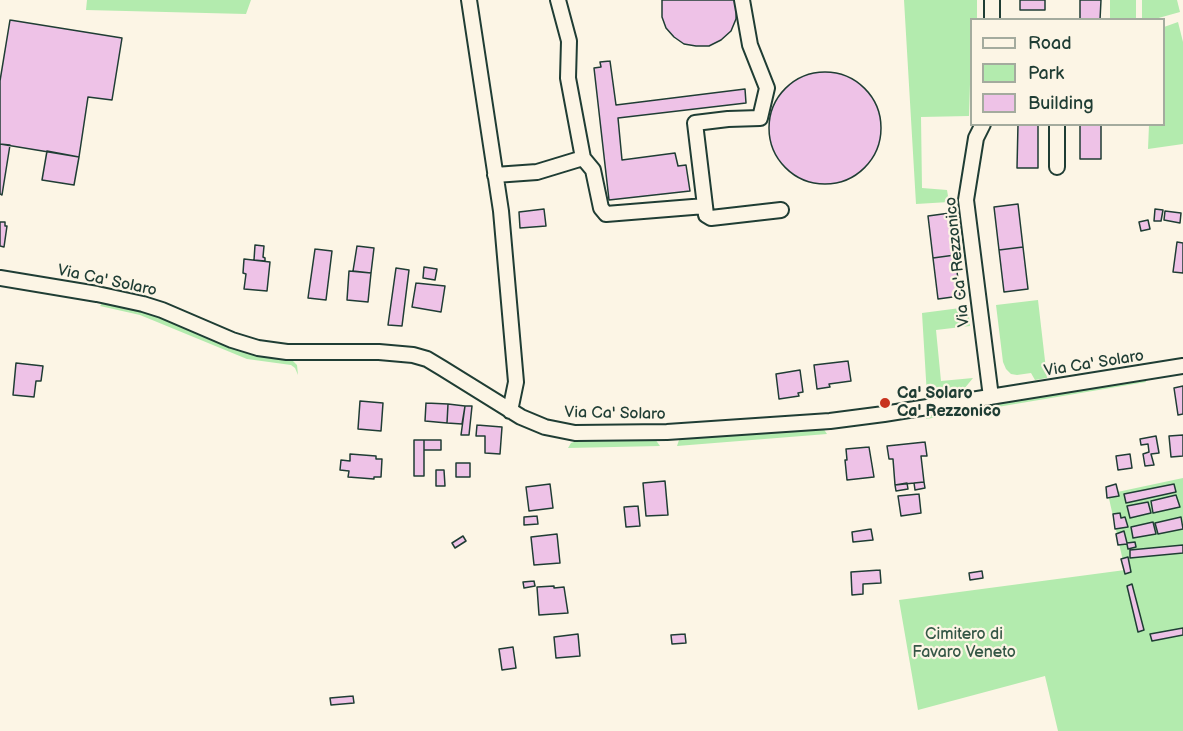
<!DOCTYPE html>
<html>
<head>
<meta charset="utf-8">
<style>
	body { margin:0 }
	#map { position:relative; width:1183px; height:731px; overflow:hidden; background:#fcf5e5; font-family:"Balsamiq Sans",sans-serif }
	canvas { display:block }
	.legend { position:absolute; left:970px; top:18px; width:195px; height:108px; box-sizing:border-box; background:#fcf5e5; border:2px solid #a4ab9e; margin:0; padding:8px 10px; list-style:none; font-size:18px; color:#1f3d34 }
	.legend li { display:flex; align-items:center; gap:12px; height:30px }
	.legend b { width:30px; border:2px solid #a4ab9e }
</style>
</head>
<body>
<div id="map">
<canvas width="1183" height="731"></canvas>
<ul class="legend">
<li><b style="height:8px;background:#fcf5e5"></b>Road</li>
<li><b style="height:16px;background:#b3ebae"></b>Park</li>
<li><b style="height:16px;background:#eec2e7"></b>Building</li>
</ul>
</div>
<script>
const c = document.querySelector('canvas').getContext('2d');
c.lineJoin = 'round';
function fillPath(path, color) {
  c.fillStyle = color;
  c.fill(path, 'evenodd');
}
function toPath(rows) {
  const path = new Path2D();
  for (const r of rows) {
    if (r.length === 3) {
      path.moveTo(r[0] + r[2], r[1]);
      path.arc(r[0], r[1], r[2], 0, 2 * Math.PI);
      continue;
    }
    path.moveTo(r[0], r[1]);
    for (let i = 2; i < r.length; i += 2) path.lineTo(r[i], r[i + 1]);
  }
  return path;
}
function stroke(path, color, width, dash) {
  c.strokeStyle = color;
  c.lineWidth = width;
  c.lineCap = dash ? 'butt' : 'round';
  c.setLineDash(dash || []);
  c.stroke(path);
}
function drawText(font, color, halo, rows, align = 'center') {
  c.font = font + ' "Balsamiq Sans",sans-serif';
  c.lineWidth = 4.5;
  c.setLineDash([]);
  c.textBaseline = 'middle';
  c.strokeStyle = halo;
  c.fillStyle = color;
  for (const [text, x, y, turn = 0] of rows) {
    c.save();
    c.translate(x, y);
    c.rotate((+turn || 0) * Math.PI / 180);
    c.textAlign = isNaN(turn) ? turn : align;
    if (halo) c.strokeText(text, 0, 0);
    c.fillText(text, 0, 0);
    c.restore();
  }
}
fillPath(toPath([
	[87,0,251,0,246,14,86,10],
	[904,0,977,0,977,19,972,20,969,116,921,117,922,188,947,190,949,202,916,204],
	[1110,0,1136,0,1136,19,1110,19],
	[1142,0,1177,0,1180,12,1155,19,1142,19],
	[1178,22,1183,42,1183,144,1148,149,1149,125,1164,124,1164,27],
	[1038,300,1047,378,1035,380,1031,373,1017,375,1011,374,1006,369,1003,362,996,305],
	[103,302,122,305,160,316,248,353,292,360,297,365,298,375,295,368,291,365,247,359,140,315,100,306],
	[968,307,970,326,936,330,941,381,973,378,964,389,927,396,922,313],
	[1145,378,1146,382,926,419,927,415,931,413],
	[823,428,827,434,677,446,680,437],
	[655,439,660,446,568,448,571,443,577,441],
	[1183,478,1183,731,1058,731,1045,676,918,710,899,600,1125,570,1108,494]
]), '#b3ebae');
const building = toPath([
	[662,0,737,0,736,19,731,31,721,40,709,46,696,46,684,44,674,37,666,28,662,17,662,0],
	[1020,0,1045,0,1045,10,1020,10,1020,0],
	[1080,0,1101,0,1100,20,1080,20,1080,0],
	[10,20,122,38,112,100,88,97,79,157,0,144,0,81,10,20],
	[610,61,616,105,745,89,746,103,618,118,622,160,675,153,678,166,686,165,690,191,609,200,594,68,601,67,600,62,610,61],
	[825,128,56],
	[1018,124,1038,124,1038,168,1017,168,1018,124],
	[1080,124,1101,124,1101,159,1080,159,1080,124],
	[0,144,10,145,2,195,0,194,0,144],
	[47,151,79,157,74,185,42,180,47,151],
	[1018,204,1023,247,999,250,994,207,1018,204],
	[544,209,546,226,520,228,519,212,544,209],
	[1155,209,1163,210,1161,221,1154,221,1155,209],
	[1165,211,1181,213,1180,223,1164,220,1165,211],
	[950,213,955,255,933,258,928,216,950,213],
	[1148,220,1150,229,1141,231,1139,222,1148,220],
	[0,222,5,222,5,226,7,226,4,247,0,246,0,222],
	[1177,242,1183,243,1183,273,1173,272,1177,242],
	[255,245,264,246,263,257,265,258,265,261,254,260,255,245],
	[357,246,374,248,371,273,353,271,357,246],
	[1023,247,1028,289,1004,292,999,250,1023,247],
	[315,249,332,251,326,300,308,298,315,249],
	[955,255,960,296,938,299,933,258,955,255],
	[244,259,270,262,267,291,244,289,246,274,243,273,244,259],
	[424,267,437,269,435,280,423,278,424,267],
	[396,268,409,270,402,326,388,325,396,268],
	[349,271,371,273,368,302,347,300,349,271],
	[416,283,445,286,441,312,412,307,416,283],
	[848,361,851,381,829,384,830,387,817,389,814,365,848,361],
	[16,363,43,366,41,381,36,381,34,397,13,395,16,363],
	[800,370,803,392,798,393,799,396,779,399,776,374,800,370],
	[1183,386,1183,414,1178,415,1174,388,1183,386],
	[360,401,383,403,381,431,358,429,360,401],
	[426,403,448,404,447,423,425,421,426,403],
	[448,404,465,406,462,424,447,423,448,404],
	[465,406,472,406,469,435,461,435,465,406],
	[477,425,502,427,500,454,485,453,485,436,476,436,477,425],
	[1183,435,1183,456,1171,457,1169,436,1183,435],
	[1156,436,1159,453,1151,454,1154,465,1145,466,1143,454,1149,452,1148,444,1141,445,1140,439,1156,436],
	[414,440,424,440,424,476,414,476,414,440],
	[424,440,441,440,441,450,424,450,424,440],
	[925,442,927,456,921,456,924,482,895,485,893,459,889,459,887,446,925,442],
	[869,447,874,477,847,480,845,460,847,460,846,449,869,447],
	[350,454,376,456,376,459,382,459,381,477,374,477,374,479,348,477,349,471,340,470,341,460,350,461,350,454],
	[1130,454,1132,468,1118,470,1116,456,1130,454],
	[456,463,470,463,470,477,456,477,456,463],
	[436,470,444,470,445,486,436,486,436,470],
	[665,481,668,515,646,516,643,483,665,481],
	[924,482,925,488,915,490,914,483,924,482],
	[907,483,908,489,896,491,895,485,907,483],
	[550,484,553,508,529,511,526,487,550,484],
	[1116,484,1119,496,1107,498,1106,487,1116,484],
	[1174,484,1176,492,1126,503,1124,494,1174,484],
	[919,494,921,513,901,516,898,496,919,494],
	[1176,495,1180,507,1153,513,1151,501,1176,495],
	[1148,502,1151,513,1130,518,1127,506,1148,502],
	[638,506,640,526,626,527,624,507,638,506],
	[1120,513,1121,518,1125,517,1128,527,1115,529,1113,514,1120,513],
	[537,516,538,524,524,525,524,517,537,516],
	[1181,517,1183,529,1158,534,1155,523,1181,517],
	[1153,522,1156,534,1133,538,1131,527,1153,522],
	[871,529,873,540,853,542,852,532,871,529],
	[1124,531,1127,543,1135,542,1136,547,1128,549,1127,544,1118,545,1116,534,1124,531],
	[557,534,560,563,534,565,531,537,557,534],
	[463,536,466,541,455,548,452,543,463,536],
	[1183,545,1183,553,1130,558,1130,550,1183,545],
	[1128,557,1131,572,1125,574,1121,559,1128,557],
	[880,570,881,583,863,584,863,594,852,595,851,572,880,570],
	[982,571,983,578,970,580,969,573,982,571],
	[534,581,535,586,524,588,523,582,534,581],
	[1132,584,1144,630,1138,632,1127,586,1132,584],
	[554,586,554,588,564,587,568,613,539,615,537,587,554,586],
	[1183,628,1183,635,1152,641,1150,634,1183,628],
	[578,634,580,656,556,658,554,637,578,634],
	[685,634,686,643,672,644,671,635,685,634],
	[513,647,516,668,502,670,499,649,513,647],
	[353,696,354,703,331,705,330,698,353,696]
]);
fillPath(building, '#eec2e7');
stroke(building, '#1f3d34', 1.5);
const minor = toPath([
	[469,0,501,211,516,382,510,411],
	[992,20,992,0],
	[983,124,976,138,966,200,991,397],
	[583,158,593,170,601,208,606,214,705,206,695,123,728,119,760,118,767,88,750,45,742,0],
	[1057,167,1057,124],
	[495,175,537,172,583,158,568,78,569,41,558,0],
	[705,206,706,215,711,218,781,210],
	[0,278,97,294,143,304,162,310,232,340,258,348,287,352,379,352,413,355,427,359,442,368,521,417,545,427,575,433,667,432,830,421,884,414,1183,366]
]);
stroke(minor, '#1f3d34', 18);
stroke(minor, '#fcf5e5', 14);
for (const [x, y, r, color] of [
	[885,403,6,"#c8321e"]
]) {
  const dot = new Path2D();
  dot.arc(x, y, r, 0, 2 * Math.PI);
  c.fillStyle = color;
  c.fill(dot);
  stroke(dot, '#fcf5e5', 2);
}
drawText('16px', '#1f3d34', '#fcf5e5', [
	["Via Ca' Rezzonico",958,262,-96],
	["Via Ca' Solaro",107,281,12],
	["Via Ca' Solaro",1094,364,-9],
	["Via Ca' Solaro",615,414,1]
]);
drawText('bold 16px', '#1f3d34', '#fcf5e5', [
	["Ca' Solaro",897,394],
	["Ca' Rezzonico",897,412]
], 'left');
drawText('16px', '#355746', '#fcf5e5', [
	["Cimitero di",964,635],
	["Favaro Veneto",964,653]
]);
</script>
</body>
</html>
